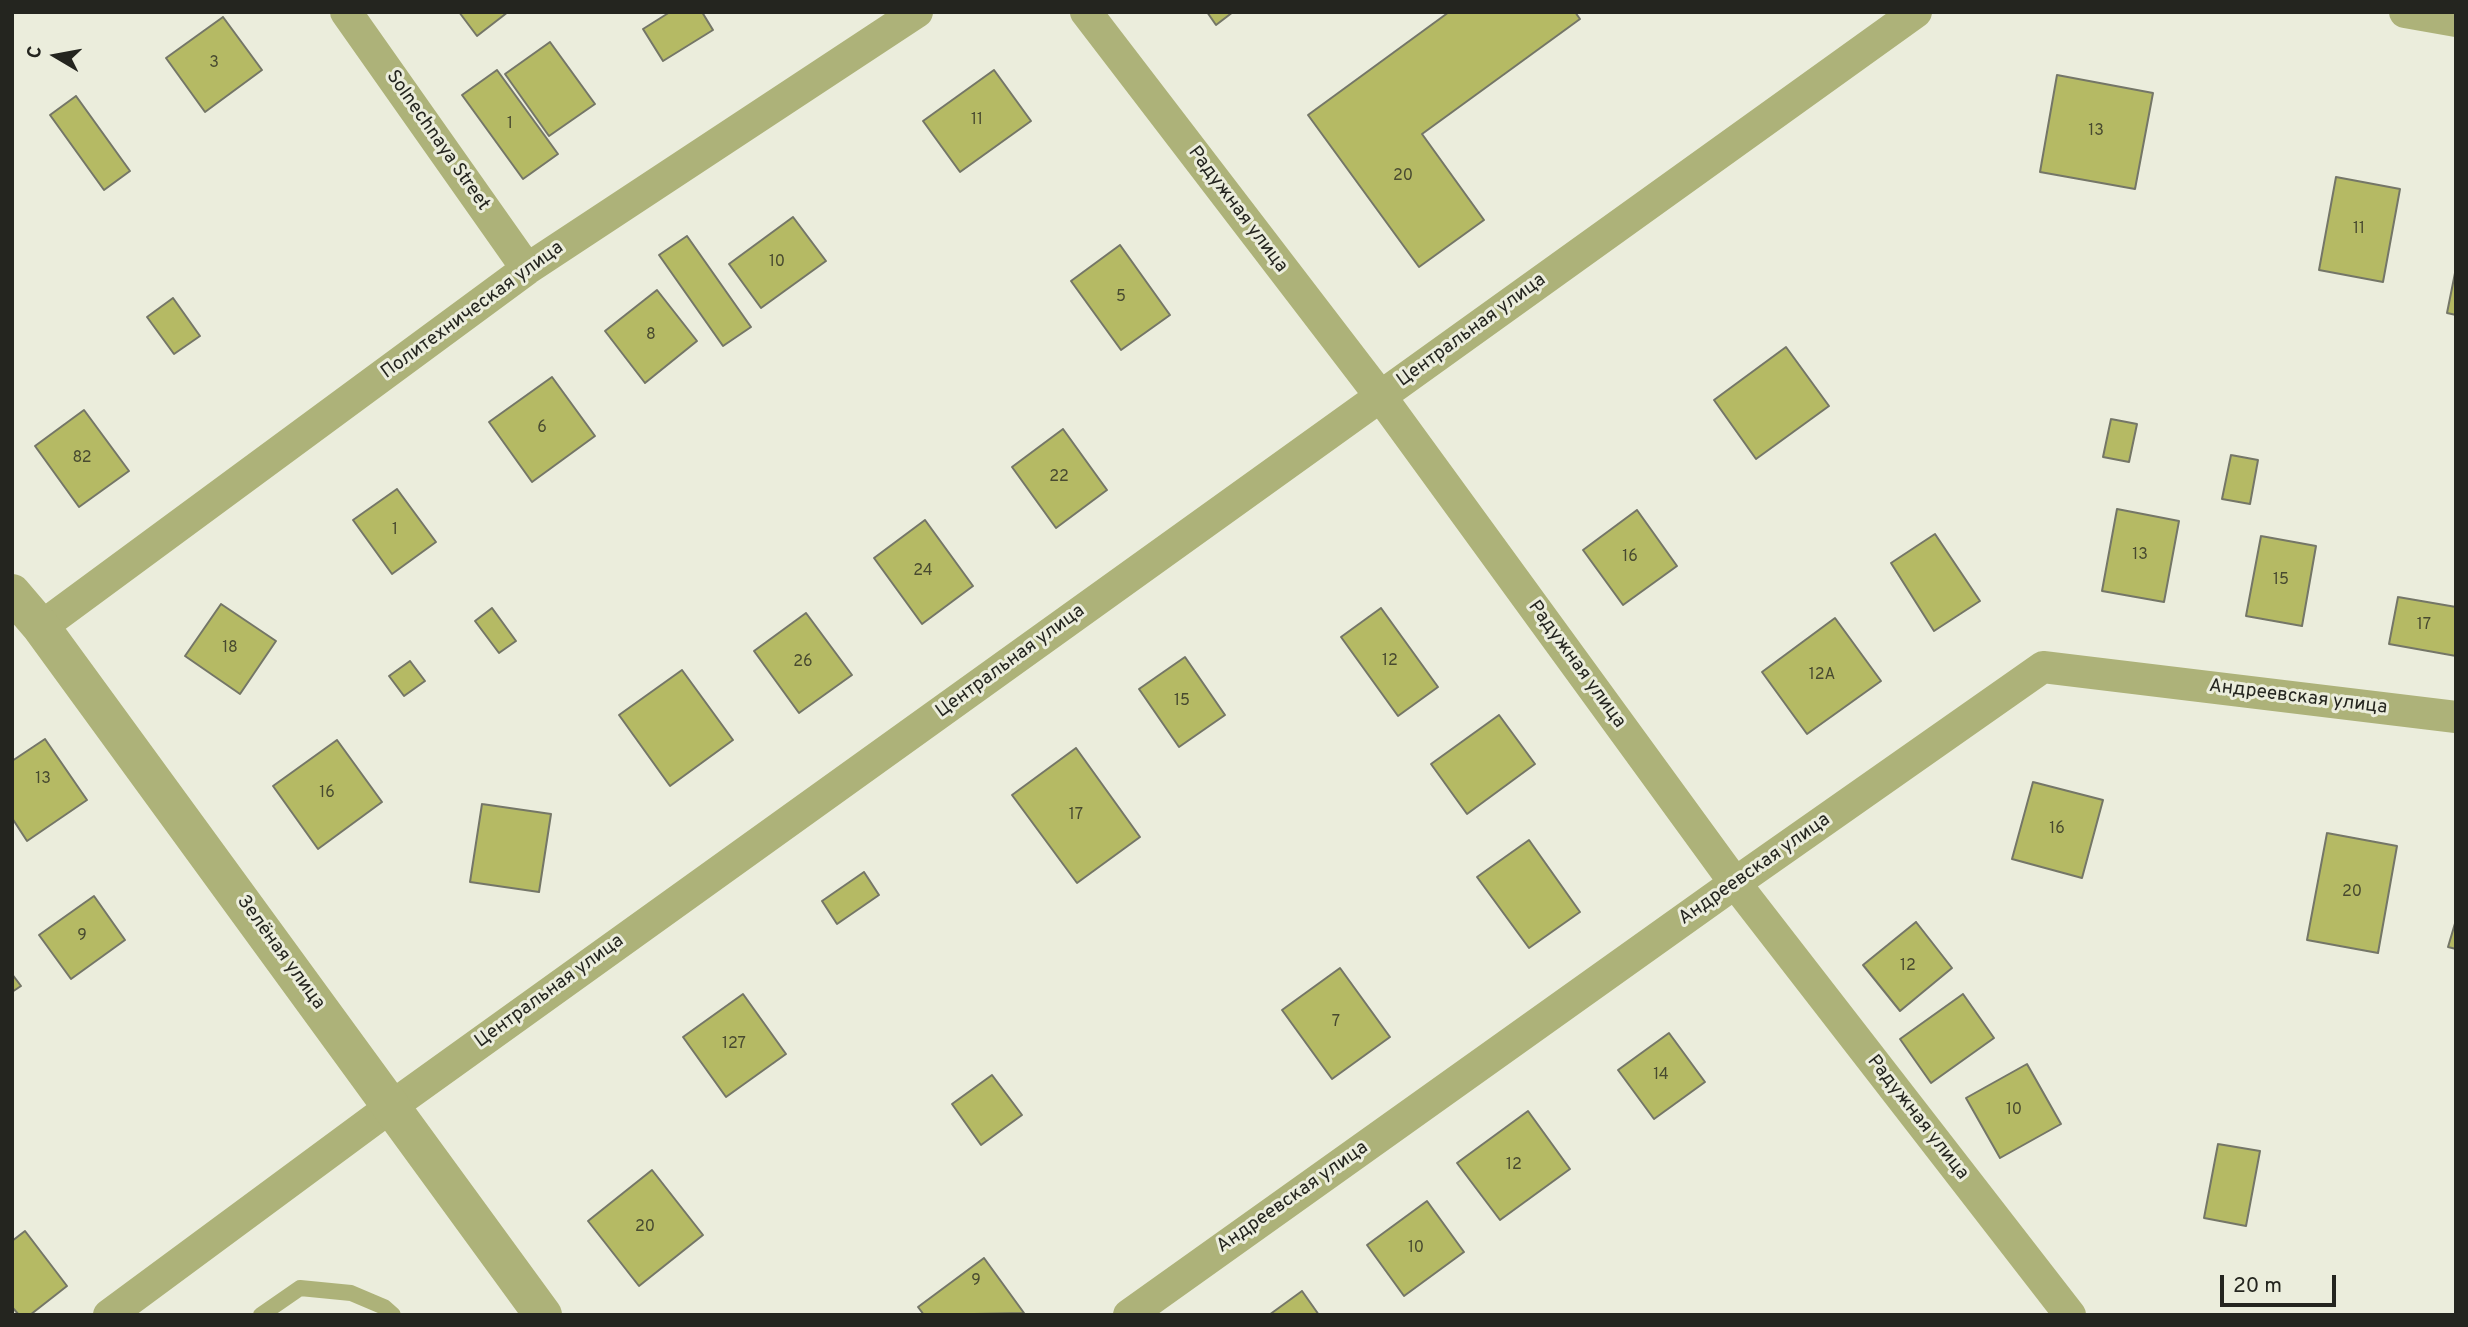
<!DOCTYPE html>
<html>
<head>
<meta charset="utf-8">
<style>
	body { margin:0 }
	#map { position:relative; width:2468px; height:1327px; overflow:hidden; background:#ebeddc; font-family:Overpass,sans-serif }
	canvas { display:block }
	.frame { position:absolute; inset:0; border:14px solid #24251f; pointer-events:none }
	.north { position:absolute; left:21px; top:21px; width:70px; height:70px; -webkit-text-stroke:5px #ebeddc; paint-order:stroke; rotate:280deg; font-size:19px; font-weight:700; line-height:28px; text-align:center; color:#24251f }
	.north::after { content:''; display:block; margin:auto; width:24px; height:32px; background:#24251f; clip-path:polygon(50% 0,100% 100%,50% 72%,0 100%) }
	.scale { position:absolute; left:2220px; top:1275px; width:116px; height:32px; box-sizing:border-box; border:4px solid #24251f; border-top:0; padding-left:9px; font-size:21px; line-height:24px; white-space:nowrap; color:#24251f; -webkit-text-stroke:5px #ebeddc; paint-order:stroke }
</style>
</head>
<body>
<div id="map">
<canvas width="2468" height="1327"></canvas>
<div class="frame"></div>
<div class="north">С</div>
<div class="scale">20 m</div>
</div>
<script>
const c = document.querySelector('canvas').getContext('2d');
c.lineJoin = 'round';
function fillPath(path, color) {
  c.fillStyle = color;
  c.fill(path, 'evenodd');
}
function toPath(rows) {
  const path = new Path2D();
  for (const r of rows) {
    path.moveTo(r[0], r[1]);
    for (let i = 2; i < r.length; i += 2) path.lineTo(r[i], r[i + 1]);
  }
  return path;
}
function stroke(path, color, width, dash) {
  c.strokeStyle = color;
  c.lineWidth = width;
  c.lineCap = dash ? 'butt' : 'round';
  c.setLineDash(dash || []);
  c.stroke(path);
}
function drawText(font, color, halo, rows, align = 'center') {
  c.font = font + ' Overpass,sans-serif';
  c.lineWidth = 6;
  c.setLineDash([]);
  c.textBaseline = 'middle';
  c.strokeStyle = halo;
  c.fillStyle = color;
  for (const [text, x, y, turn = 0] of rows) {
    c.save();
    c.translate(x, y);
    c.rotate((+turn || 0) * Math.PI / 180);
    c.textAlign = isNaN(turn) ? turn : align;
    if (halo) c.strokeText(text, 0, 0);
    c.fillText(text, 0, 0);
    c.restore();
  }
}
const building = toPath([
	[459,12,508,12,477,36,459,12],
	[670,12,702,12,713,30,663,61,643,29,670,12],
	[1207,12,1233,12,1216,25,1207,12],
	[1449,12,1575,12,1580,19,1422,134,1484,220,1419,267,1308,115,1449,12],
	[223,17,262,70,205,112,166,58,223,17],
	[550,42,595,104,549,136,505,74,550,42],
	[497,70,558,154,523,179,462,95,497,70],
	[994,70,1031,121,960,172,923,121,994,70],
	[2057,75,2153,93,2135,189,2040,172,2057,75],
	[76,96,130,171,104,190,50,115,76,96],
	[2336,177,2400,189,2383,282,2319,270,2336,177],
	[793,217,826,261,761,308,729,264,793,217],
	[687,236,751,327,723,346,659,255,687,236],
	[1120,245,1170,315,1121,350,1071,281,1120,245],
	[2456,268,2456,315,2447,313,2456,268],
	[657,290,697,341,645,383,605,331,657,290],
	[173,298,200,336,174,354,147,317,173,298],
	[1786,347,1829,406,1756,459,1714,400,1786,347],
	[552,377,595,436,532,482,489,422,552,377],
	[84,410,129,471,79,507,35,446,84,410],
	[2111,419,2137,424,2129,462,2103,457,2111,419],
	[1063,429,1107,490,1056,528,1012,467,1063,429],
	[2231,455,2258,460,2250,504,2222,499,2231,455],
	[397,489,436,542,392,574,353,520,397,489],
	[2117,509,2179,521,2164,602,2102,591,2117,509],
	[1637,510,1677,566,1623,605,1583,550,1637,510],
	[925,520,973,586,922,624,874,558,925,520],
	[1935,534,1980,601,1934,631,1891,563,1935,534],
	[2261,536,2316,546,2302,626,2246,616,2261,536],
	[2398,597,2456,607,2456,656,2389,644,2398,597],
	[221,604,276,641,240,694,185,656,221,604],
	[492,608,516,641,499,653,475,621,492,608],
	[1381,608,1438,687,1398,716,1341,637,1381,608],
	[806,613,852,675,799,713,754,651,806,613],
	[1835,618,1881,681,1807,734,1762,672,1835,618],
	[1185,657,1225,715,1179,747,1139,689,1185,657],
	[410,661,425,681,404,696,389,676,410,661],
	[682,670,733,740,670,786,619,715,682,670],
	[1499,715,1535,764,1467,814,1431,764,1499,715],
	[45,739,87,800,27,841,12,818,12,761,45,739],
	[337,740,382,802,318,849,273,786,337,740],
	[1076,748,1140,837,1077,883,1012,795,1076,748],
	[2033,782,2103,800,2082,878,2012,859,2033,782],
	[482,804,551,814,539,892,470,882,482,804],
	[2327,833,2397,846,2378,953,2307,940,2327,833],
	[1529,840,1580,912,1529,948,1477,877,1529,840],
	[864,872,879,895,837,924,822,901,864,872],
	[94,896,125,940,71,979,39,935,94,896],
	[2456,920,2456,949,2448,947,2456,920],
	[1916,922,1952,968,1900,1011,1863,965,1916,922],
	[1340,968,1390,1037,1332,1079,1282,1010,1340,968],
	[12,974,21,986,12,992,12,974],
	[743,994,786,1054,726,1097,683,1037,743,994],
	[1963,994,1994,1038,1931,1083,1900,1039,1963,994],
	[1669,1033,1705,1082,1654,1119,1618,1070,1669,1033],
	[2027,1064,2061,1124,2000,1158,1966,1098,2027,1064],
	[992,1075,1022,1115,981,1145,952,1104,992,1075],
	[1528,1111,1570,1169,1500,1220,1457,1163,1528,1111],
	[2218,1144,2260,1151,2246,1226,2204,1218,2218,1144],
	[652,1170,703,1235,639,1286,588,1221,652,1170],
	[1427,1201,1464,1252,1404,1296,1367,1245,1427,1201],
	[25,1231,67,1286,30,1315,19,1315,12,1307,12,1241,25,1231],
	[984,1258,1024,1313,924,1315,918,1307,984,1258],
	[1302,1291,1319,1315,1269,1315,1302,1291]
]);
fillPath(building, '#b5ba64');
stroke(building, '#747667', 2);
stroke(toPath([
	[261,1315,300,1288,351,1293,384,1307,393,1315]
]), '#adb279', 16);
stroke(toPath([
	[346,12,527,269],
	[1086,12,1381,397,1735,883,2070,1315],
	[2405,12,2456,21],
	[41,627,527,269,917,12],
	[109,1315,392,1106,1916,12],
	[1129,1315,1735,883,2043,667,2456,717]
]), '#adb279', 32);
stroke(toPath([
	[12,593,41,627,543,1315]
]), '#adb279', 38);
drawText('16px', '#484a30', null, [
	["3",214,64],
	["11",977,121],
	["1",510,125],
	["13",2096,132],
	["20",1403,177],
	["11",2359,230],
	["10",777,263],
	["5",1121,298],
	["8",651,336],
	["6",542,429],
	["82",82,459],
	["22",1059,478],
	["1",395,531],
	["13",2140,556],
	["16",1630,558],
	["24",923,572],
	["15",2281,581],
	["17",2424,626],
	["18",230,649],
	["12",1390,662],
	["26",803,663],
	["12А",1822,676],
	["15",1182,702],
	["13",43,780],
	["16",327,794],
	["17",1076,816],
	["16",2057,830],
	["20",2352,893],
	["9",82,937],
	["12",1908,967],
	["7",1336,1023],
	["127",734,1045],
	["14",1661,1076],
	["10",2014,1111],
	["12",1514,1166],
	["20",645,1228],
	["10",1416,1249],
	["9",976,1282]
]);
drawText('19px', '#24251f', '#ebeddc', [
	["Solnechnaya Street",437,141,55],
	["Радужная улица",1237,210,53],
	["Политехническая улица",473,311,-36],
	["Центральная улица",1472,331,-36],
	["Центральная улица",1011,662,-36],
	["Радужная улица",1576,665,54],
	["Андреевская улица",2298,698,7],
	["Андреевская улица",1755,870,-35],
	["Зелёная улица",280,953,54],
	["Центральная улица",550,992,-36],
	["Радужная улица",1917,1118,52],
	["Андреевская улица",1293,1198,-35]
]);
</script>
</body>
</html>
